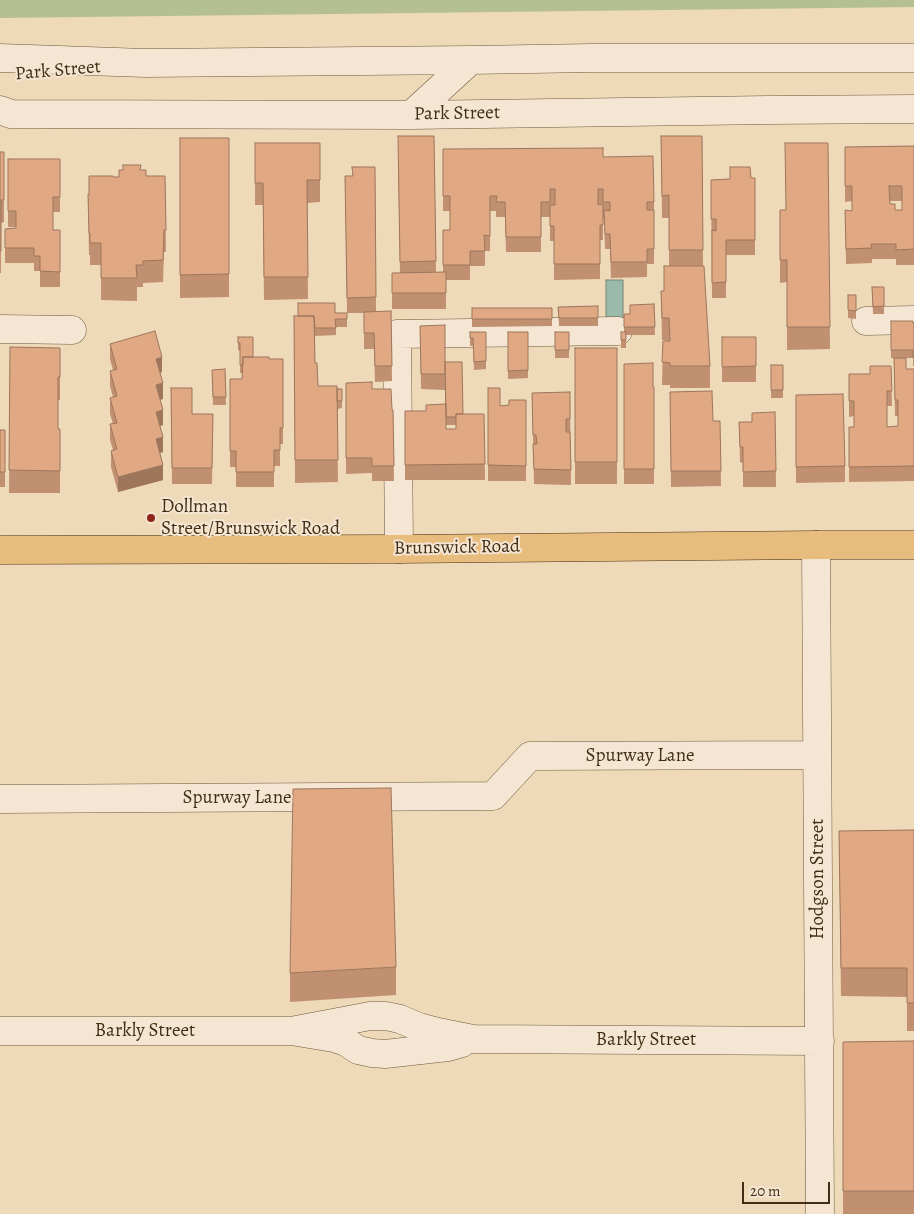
<!DOCTYPE html>
<html>
<head>
<meta charset="utf-8">
<style>
	body { margin:0 }
	#map { position:relative; width:914px; height:1214px; overflow:hidden; background:#eed9b9; font-family:Alegreya,serif }
	canvas { display:block }
	.scale { position:absolute; left:742px; top:1182px; width:88px; height:22px; box-sizing:border-box; border:2px solid #432e15; border-top:0; padding-left:6px; font-size:15px; line-height:18px; white-space:nowrap; color:#432e15; -webkit-text-stroke:4px #f4e6d2; paint-order:stroke }
</style>
</head>
<body>
<div id="map">
<canvas width="914" height="1214"></canvas>
<div class="scale">20 m</div>
</div>
<script>
const c = document.querySelector('canvas').getContext('2d');
c.lineJoin = 'round';
function fillPath(path, color) {
  c.fillStyle = color;
  c.fill(path, 'evenodd');
}
function toPath(rows) {
  const path = new Path2D();
  for (const r of rows) {
    path.moveTo(r[0], r[1]);
    for (let i = 2; i < r.length; i += 2) path.lineTo(r[i], r[i + 1]);
  }
  return path;
}
function stroke(path, color, width, dash) {
  c.strokeStyle = color;
  c.lineWidth = width;
  c.lineCap = dash ? 'butt' : 'round';
  c.setLineDash(dash || []);
  c.stroke(path);
}
function drawText(font, color, halo, rows, align = 'center') {
  c.font = font + ' Alegreya,serif';
  c.lineWidth = 4;
  c.setLineDash([]);
  c.textBaseline = 'middle';
  c.strokeStyle = halo;
  c.fillStyle = color;
  for (const [text, x, y, turn = 0] of rows) {
    c.save();
    c.translate(x, y);
    c.rotate((+turn || 0) * Math.PI / 180);
    c.textAlign = isNaN(turn) ? turn : align;
    if (halo) c.strokeText(text, 0, 0);
    c.fillText(text, 0, 0);
    c.restore();
  }
}
fillPath(toPath([
	[0,0,914,0,914,7,0,18]
]), '#b5c092');
const water = toPath([
	[606,280,623,280,623,321,606,320,606,280]
]);
fillPath(water, '#9abaac');
stroke(water, '#778270', 1);
const minor = toPath([
	[0,58,145,63,471,60,591,58,914,58],
	[0,110,11,114,411,115,769,110,914,109],
	[411,115,471,60],
	[866,321,914,320],
	[0,329,72,330],
	[816,545,820,1214],
	[399,549,397,334,618,331],
	[0,799,493,796,530,756,817,755],
	[0,1031,291,1031,334,1038,346,1042,358,1050,372,1053,385,1054,448,1047,462,1043],
	[291,1031,370,1016,386,1016,400,1019,419,1027,438,1032,473,1039,820,1041]
]);
const major = toPath([
	[0,550,399,549,816,545,914,545]
]);
stroke(minor, '#6e593e', 29);
stroke(major, '#432e15', 29);
stroke(minor, '#f4e6d2', 28);
stroke(major, '#e7bc7c', 28);
fillPath(toPath([
	[434,136,436,272,443,272,443,230,450,230,450,211,443,211,443,149,603,157,654,202,654,264,647,264,647,277,611,278,610,249,605,249,604,218,603,218,603,240,600,240,600,279,554,280,554,241,550,241,550,217,541,217,541,252,506,252,505,217,496,217,496,211,490,211,490,251,485,251,485,266,470,266,470,280,446,280,446,309,392,309,392,273,400,273,398,158],
	[598,204,603,204,603,215],
	[661,136,702,136,703,266,710,366,710,388,670,388,670,385,662,385,663,341,669,340,662,340,661,291,664,291,664,266,669,266,669,218,662,218],
	[180,138,229,138,229,297,180,298],
	[255,143,320,143,320,202,307,203,308,299,264,300,263,205,255,205],
	[828,143,830,349,787,350,787,282,780,283,780,233,786,210],
	[914,146,914,265,896,265,896,259,872,259,872,263,846,264,845,210,852,211,852,201,845,202,845,147],
	[890,201,902,201,902,210,895,210,890,204],
	[0,152,4,152,4,222,1,223,1,273,0,273],
	[8,159,60,159,60,212,53,212,53,230,60,230,60,287,40,287,40,271,34,271,34,263,5,263,5,229,16,228,16,227,8,227],
	[375,167,376,312,391,311,392,381,375,382,374,349,364,349,364,313,347,313,347,327,336,327,336,335,315,336,315,363,318,386,342,389,342,408,337,409,338,482,295,483,294,316,335,313,347,313,345,176,352,176],
	[141,170,146,176,165,176,166,252,164,252,163,282,143,283,143,287,137,287,137,301,101,300,101,265,90,265,90,255,89,255,88,194,89,195,119,177],
	[751,178,755,178,755,255,726,255,726,298,712,298,711,180],
	[872,287,884,287,884,314,873,314],
	[848,295,856,295,856,319,848,318],
	[654,304,655,335,626,335,626,348,621,348,621,332,624,332,624,314,630,314],
	[598,306,598,326,559,326,558,307],
	[472,308,552,308,552,326,472,327],
	[891,321,914,323,914,366,913,366,913,358,891,358],
	[420,326,445,362,463,414,484,414,485,480,405,480,405,411,426,411,445,404,445,390,421,389],
	[446,425,456,425,456,429,446,429],
	[470,332,486,332,486,369,474,370,473,346,470,346],
	[508,332,528,332,528,378,508,379],
	[555,332,569,332,569,358,555,358],
	[238,337,253,357,269,359,283,359,283,444,280,444,280,466,274,466,274,487,236,487,236,467,230,467,230,379,242,379,243,373,240,373,240,351,238,350],
	[722,337,756,337,756,382,722,382],
	[110,344,162,372,160,373,163,399,160,400,163,425,160,426,163,452,160,453,163,480,118,492,111,467,111,451,113,450,110,440,110,424,113,424,110,414,110,398,113,397,110,386,110,371,113,370,110,359],
	[10,347,60,348,60,400,58,400,58,429,60,429,60,493,9,493],
	[575,348,617,348,617,484,575,484],
	[894,358,906,369,914,369,914,481,849,482,849,427,854,427,854,416,849,417,849,374,870,374,891,366,892,406,887,406,887,427,898,426,898,416,895,416],
	[624,364,653,387,654,387,654,484,624,484],
	[771,365,783,365,783,398,771,398],
	[225,369,226,405,213,405,212,370],
	[346,383,372,389,393,410,394,481,372,481,372,473,346,474],
	[171,388,192,414,213,414,212,484,172,484],
	[488,388,500,406,509,405,526,400,526,481,488,481],
	[570,392,571,485,534,484,532,393],
	[670,392,713,421,720,421,721,486,671,487],
	[796,395,845,466,845,482,796,483],
	[775,412,776,487,743,487,743,463,740,462,739,422,752,422],
	[0,430,5,430,5,487,0,487],
	[914,830,914,1031,907,1031,907,997,841,996,839,831],
	[396,967,396,995,290,1002,290,973],
	[914,1041,914,1214,843,1214,843,1042]
]), '#c19071');
fillPath(toPath([
	[162,357,162,372,156,374,156,359],
	[163,383,163,399,156,401,156,385],
	[163,410,163,425,156,427,156,412],
	[163,437,163,452,156,454,156,439],
	[163,465,163,480,118,492,118,477]
]), '#9d765c');
const building = toPath([
	[398,136,434,136,436,261,400,262,398,136],
	[661,136,702,136,703,250,669,250,669,195,662,196,661,136],
	[180,138,229,138,229,274,180,275,180,138],
	[255,143,320,143,320,180,307,180,308,277,264,277,263,183,255,183,255,143],
	[785,143,828,143,830,327,787,327,787,260,780,260,780,210,786,210,785,143],
	[914,146,914,249,896,250,896,244,871,244,872,248,846,249,845,210,852,211,852,186,845,186,845,147,914,146],
	[889,186,902,186,902,210,895,210,895,204,890,204,889,186],
	[603,148,603,157,653,156,654,202,647,202,647,210,654,210,654,249,647,249,647,262,611,262,610,234,605,234,604,210,610,211,610,202,603,202,603,189,598,189,598,205,603,204,603,225,600,225,600,264,554,264,554,226,550,226,550,205,555,205,555,189,550,189,550,202,541,202,541,237,506,237,505,202,496,202,497,196,490,196,490,236,484,235,485,251,470,251,470,265,443,265,443,230,450,230,450,196,443,196,443,149,603,148],
	[0,152,4,152,4,200,1,200,1,251,0,251,0,152],
	[8,159,60,159,60,197,53,197,53,230,60,230,60,272,40,271,40,256,34,256,34,248,5,248,5,229,16,228,16,211,8,211,8,159],
	[123,165,141,165,140,170,146,170,146,176,165,176,166,230,164,230,163,260,143,261,143,265,136,265,137,278,101,278,101,243,90,243,90,233,89,233,88,194,89,195,89,176,113,176,113,177,119,177,119,170,123,170,123,165],
	[352,167,375,167,376,297,347,298,345,176,353,176,352,167],
	[730,167,750,167,751,178,755,178,755,240,726,240,726,282,712,283,712,230,716,231,716,219,711,219,711,180,730,179,730,167],
	[664,266,704,266,710,366,670,366,670,363,662,362,663,341,670,341,669,318,662,318,661,291,664,291,664,266],
	[446,272,446,293,392,293,392,273,446,272],
	[872,287,884,287,884,306,873,307,872,287],
	[848,295,856,295,856,311,848,310,848,295],
	[298,303,335,303,335,313,347,313,347,319,335,319,336,328,315,328,314,316,298,316,298,303],
	[654,304,655,327,624,327,624,314,630,314,630,305,654,304],
	[598,306,598,318,559,318,558,307,598,306],
	[472,308,552,308,552,319,472,319,472,308],
	[391,311,392,366,375,366,374,333,364,333,364,312,391,311],
	[294,316,314,316,315,363,317,363,318,386,337,386,338,460,295,460,294,316],
	[891,321,913,321,913,323,914,323,914,358,913,358,913,350,891,350,891,321],
	[445,325,445,374,421,374,420,326,445,325],
	[155,331,162,357,156,359,163,383,156,385,163,410,156,412,163,437,156,439,163,465,118,477,111,451,117,449,110,424,117,423,110,398,117,396,110,371,117,369,110,344,155,331],
	[470,332,486,332,486,361,474,362,473,338,470,338,470,332],
	[508,332,528,332,528,370,508,371,508,332],
	[555,332,569,332,569,350,555,350,555,332],
	[621,332,626,332,626,340,621,340,621,332],
	[238,337,253,337,253,357,243,357,243,365,240,365,240,343,238,343,238,337],
	[722,337,756,337,756,366,722,367,722,337],
	[10,347,60,348,60,377,58,377,58,429,60,429,60,471,9,470,10,347],
	[575,348,617,348,617,462,575,462,575,348],
	[243,357,269,357,269,359,283,359,283,428,280,428,280,450,274,450,274,472,236,472,236,451,230,451,230,379,242,379,243,357],
	[894,358,906,358,906,369,914,369,914,466,849,467,849,427,854,427,854,401,849,401,849,374,870,374,870,366,891,366,892,391,887,391,887,427,898,426,898,400,895,400,894,358],
	[445,362,462,362,463,414,456,414,456,417,446,417,445,362],
	[653,363,653,387,654,387,654,469,624,469,624,364,653,363],
	[771,365,783,365,783,390,771,390,771,365],
	[225,369,226,397,213,397,212,370,225,369],
	[372,382,372,389,391,389,392,409,393,410,394,466,372,466,372,458,346,458,346,383,372,382],
	[171,388,192,388,192,414,213,414,212,468,172,468,171,388],
	[488,388,500,388,500,406,509,405,509,400,526,400,526,466,488,465,488,388],
	[337,389,342,389,342,401,337,401,337,389],
	[712,391,713,421,720,421,721,471,671,471,670,392,712,391],
	[570,392,570,419,566,419,566,432,570,432,571,470,534,469,533,444,537,444,536,435,533,435,532,393,570,392],
	[843,394,845,466,796,467,796,395,843,394],
	[446,404,446,429,456,429,456,414,484,414,485,464,405,465,405,411,426,411,426,405,446,404],
	[775,412,776,471,743,472,743,447,740,447,739,422,752,422,752,413,775,412],
	[0,430,5,430,5,472,0,472,0,430],
	[391,788,396,967,290,973,293,789,391,788],
	[914,830,914,1003,907,1003,907,968,841,968,839,831,914,830],
	[914,1041,914,1191,843,1191,843,1042,914,1041]
]);
fillPath(building, '#e0a883');
stroke(building, '#9d765c', 1);
for (const [x, y, r, color] of [
	[151,518,5,"#8f2418"]
]) {
  const dot = new Path2D();
  dot.arc(x, y, r, 0, 2 * Math.PI);
  c.fillStyle = color;
  c.fill(dot);
  stroke(dot, '#f4e6d2', 2);
}
drawText('19px', '#432e15', '#f4e6d2', [
	["Park Street",58,71,-5],
	["Park Street",457,114,-1],
	["Brunswick Road",457,548,-1],
	["Spurway Lane",640,756],
	["Spurway Lane",237,798],
	["Hodgson Street",818,879,-90],
	["Barkly Street",145,1031],
	["Barkly Street",646,1040]
]);
drawText('19px', '#432e15', '#f4e6d2', [
	["Dollman",161,507],
	["Street/Brunswick Road",161,529]
], 'left');
</script>
</body>
</html>
